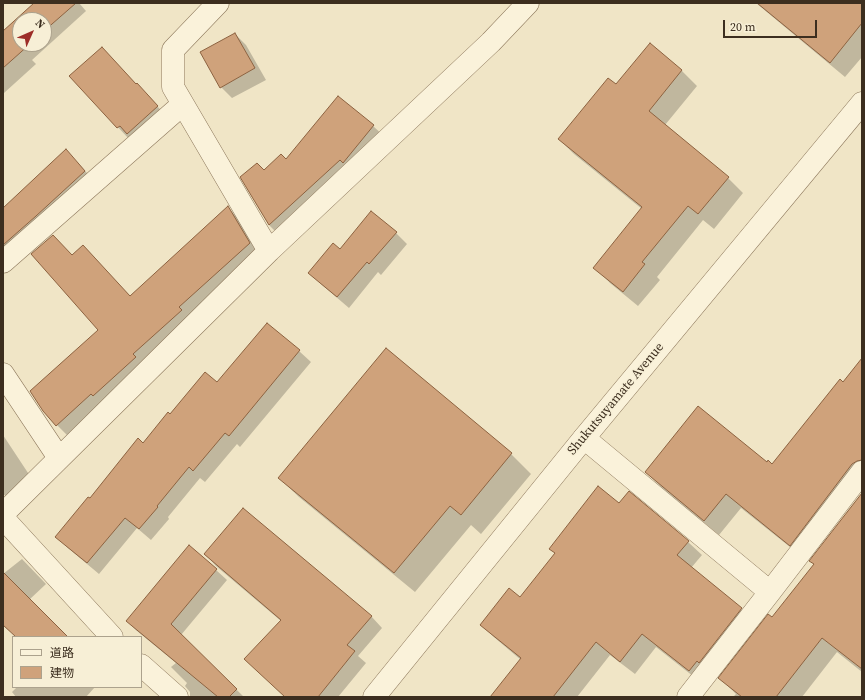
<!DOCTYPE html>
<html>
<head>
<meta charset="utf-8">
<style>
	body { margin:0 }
	#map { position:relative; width:865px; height:700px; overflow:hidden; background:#f0e5c6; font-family:"Source Serif 4","Noto Sans JP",serif }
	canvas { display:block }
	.frame { position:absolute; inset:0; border:4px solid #3c2e1f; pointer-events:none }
	.legend { position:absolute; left:12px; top:636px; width:130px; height:52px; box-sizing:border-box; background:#f7efd6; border:1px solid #aca28d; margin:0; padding:5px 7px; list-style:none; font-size:12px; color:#3c2e1f }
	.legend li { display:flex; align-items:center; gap:8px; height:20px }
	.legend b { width:20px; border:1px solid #aca28d }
	.north { position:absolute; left:12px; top:12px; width:40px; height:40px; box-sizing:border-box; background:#f7efd6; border:1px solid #aca28d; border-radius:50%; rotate:45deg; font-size:11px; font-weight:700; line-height:16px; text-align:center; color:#3c2e1f }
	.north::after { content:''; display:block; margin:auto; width:14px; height:18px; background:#9d2d28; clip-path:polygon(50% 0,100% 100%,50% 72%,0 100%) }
	.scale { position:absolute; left:723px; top:20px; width:94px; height:18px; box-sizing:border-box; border:2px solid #3c2e1f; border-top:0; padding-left:5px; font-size:12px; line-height:14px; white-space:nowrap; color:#3c2e1f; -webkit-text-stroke:3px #f7efd6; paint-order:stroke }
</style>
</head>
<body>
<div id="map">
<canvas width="865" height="700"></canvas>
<div class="frame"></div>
<ul class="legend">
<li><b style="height:5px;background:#faf2da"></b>道路</li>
<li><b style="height:11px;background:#cfa27b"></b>建物</li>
</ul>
<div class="north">N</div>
<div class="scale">20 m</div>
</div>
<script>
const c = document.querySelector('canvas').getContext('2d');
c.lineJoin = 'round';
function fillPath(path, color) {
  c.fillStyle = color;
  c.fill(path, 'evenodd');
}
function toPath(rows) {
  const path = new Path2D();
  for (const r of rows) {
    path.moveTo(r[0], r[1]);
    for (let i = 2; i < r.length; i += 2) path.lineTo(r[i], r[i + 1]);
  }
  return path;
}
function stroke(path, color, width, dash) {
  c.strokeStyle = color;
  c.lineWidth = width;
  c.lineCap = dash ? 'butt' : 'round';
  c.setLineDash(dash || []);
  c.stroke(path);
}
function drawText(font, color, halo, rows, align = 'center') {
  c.font = font + ' "Source Serif 4",serif';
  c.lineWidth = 3;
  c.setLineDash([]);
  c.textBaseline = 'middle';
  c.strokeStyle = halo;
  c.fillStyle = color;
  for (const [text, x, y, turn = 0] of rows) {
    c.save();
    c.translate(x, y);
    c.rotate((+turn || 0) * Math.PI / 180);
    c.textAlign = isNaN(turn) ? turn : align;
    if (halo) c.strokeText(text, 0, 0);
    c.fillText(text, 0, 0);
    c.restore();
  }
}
fillPath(toPath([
	[35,3,79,3,86,11,32,60,36,64,4,93,3,92,3,29,5,30],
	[20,20,44,20,44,44,20,44],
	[756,3,862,3,862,57,845,77],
	[235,34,246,45,266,80,232,98,221,87],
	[650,45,682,71,697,86,665,125,728,178,743,193,714,229,703,220,657,277,660,280,638,306,610,283,595,267,642,209,574,154,559,139,616,86],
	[70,76,136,85,148,96,168,118,129,139],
	[338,97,373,126,385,137,280,236,269,225,242,178,264,171,286,161],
	[77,162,96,183,3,263,3,209],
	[228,208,238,218,259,253,102,403,67,435,57,425,100,331,72,256,131,297],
	[396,233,407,244,381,275,378,272,349,308,321,284,309,273,340,250],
	[268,324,299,351,311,362,240,447,237,444,205,482,200,478,168,517,169,519,151,540,137,528,99,574,68,548,57,537,90,500,170,415,217,384],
	[387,349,511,454,531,474,481,534,471,525,415,592,299,497,279,478],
	[862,360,862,485,805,559,741,508,719,535,661,487,646,472,767,463,773,465,844,383],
	[3,435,32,479,7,497,3,494],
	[862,494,862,672,837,652,802,697,733,697,736,694,720,678,772,618,815,565,811,561],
	[620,505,688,542,702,555,691,568,741,609,755,622,703,684,656,647,635,674,610,655,577,697,492,697,521,660,495,638,481,625,520,598,556,554,550,548],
	[189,547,216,570,227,580,181,635,244,697,190,697,190,692,185,686,187,683,171,667,176,663,137,631,127,621],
	[205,554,371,616,382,628,358,656,366,663,338,697,285,697,281,621,216,566],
	[22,559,46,584,29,600,67,637,17,637,3,625,3,574],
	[17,687,95,687,86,697,16,697,12,692]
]), '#0003');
const building = toPath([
	[34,3,76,3,44,31,44,20,20,20,20,44,30,44,3,68,3,31,34,3],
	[757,3,862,3,862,23,830,63,757,3],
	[235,33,255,68,220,88,200,52,235,33],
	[650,43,682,70,649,111,729,177,698,214,688,206,642,262,645,264,623,292,593,268,642,207,558,139,608,78,616,84,650,43],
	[102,47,136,84,137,83,158,106,127,134,120,126,117,128,69,76,102,47],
	[338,96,374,125,343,163,340,160,269,225,240,177,257,163,264,170,281,154,286,159,338,96],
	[66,149,85,171,36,216,3,245,3,208,66,149],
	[228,206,250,243,179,307,182,310,133,354,136,357,93,396,91,394,56,426,43,411,30,391,98,330,31,254,53,235,72,255,83,245,130,296,228,206],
	[371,211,397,232,369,264,367,262,337,297,308,273,333,243,340,249,371,211],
	[267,323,300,350,229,436,225,433,193,471,189,467,157,506,158,507,139,529,125,518,87,563,55,537,88,497,90,498,138,438,143,443,168,412,170,414,205,372,217,382,267,323],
	[386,348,512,453,461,515,450,506,394,573,278,478,386,348],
	[862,358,862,460,857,461,852,464,790,546,726,494,704,521,645,472,698,406,767,462,768,460,772,464,840,379,843,382,862,358],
	[598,486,619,503,629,491,689,541,677,555,742,608,699,663,697,661,689,671,642,634,620,662,596,642,553,697,490,697,521,658,480,625,509,588,520,597,555,553,549,549,598,486],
	[862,493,862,669,822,638,776,697,742,697,718,678,768,614,772,617,814,564,809,561,862,493],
	[243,508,372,616,347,645,355,651,318,697,285,697,244,659,281,620,204,554,243,508],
	[189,545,217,569,171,624,237,689,229,697,218,697,126,621,189,545],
	[3,572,68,637,16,637,3,625,3,572]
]);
fillPath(building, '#cfa27b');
stroke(building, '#8c6240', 1);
const minor = toPath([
	[218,3,173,50,173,87,269,251],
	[3,262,183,104],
	[3,374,59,458],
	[584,438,770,592],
	[3,514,269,251,491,42,528,3],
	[3,518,112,637],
	[141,665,177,697],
	[688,697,770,592,862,472]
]);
const tertiary = toPath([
	[374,697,584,438,862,103]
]);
stroke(minor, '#8c775b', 23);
stroke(tertiary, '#8c775b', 23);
stroke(minor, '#faf2da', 22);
stroke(tertiary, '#faf2da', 22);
drawText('13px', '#3c2e1f', '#f7efd6', [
	["Shukutsuyamate Avenue",616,399,-50]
]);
</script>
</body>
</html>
